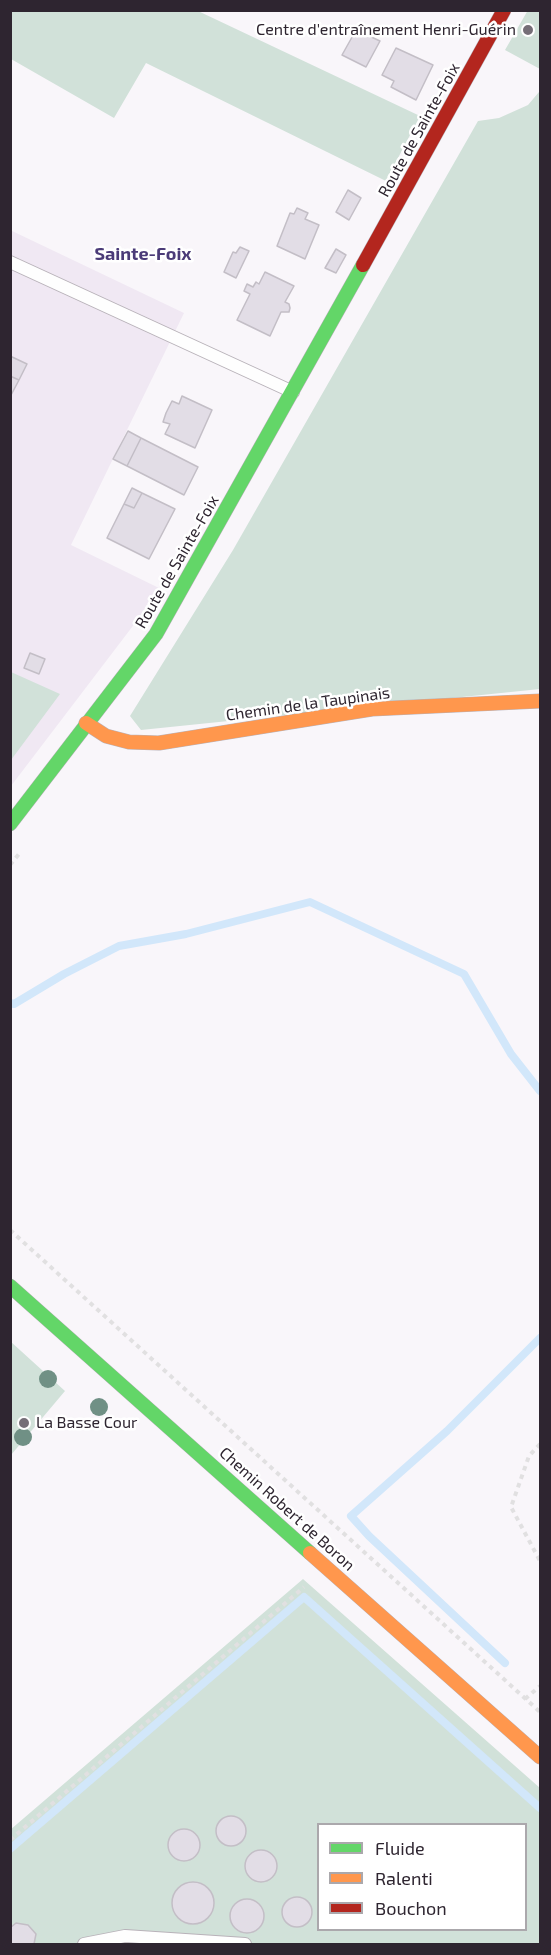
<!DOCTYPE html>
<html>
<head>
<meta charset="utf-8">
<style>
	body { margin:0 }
	#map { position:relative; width:551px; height:1955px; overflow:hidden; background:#f9f6fa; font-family:"Exo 2",sans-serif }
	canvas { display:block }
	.frame { position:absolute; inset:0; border:12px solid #2e2530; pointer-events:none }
	.legend { position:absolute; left:317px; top:1823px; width:210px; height:108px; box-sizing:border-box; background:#fff; border:2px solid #aba8ac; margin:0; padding:8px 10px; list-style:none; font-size:18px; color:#2e2530 }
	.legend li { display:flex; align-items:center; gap:12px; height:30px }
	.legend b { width:30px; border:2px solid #aba8ac }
</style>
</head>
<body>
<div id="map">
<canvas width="551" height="1955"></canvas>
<div class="frame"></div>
<ul class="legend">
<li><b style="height:8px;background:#63d668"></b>Fluide</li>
<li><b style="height:8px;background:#ff974d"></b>Ralenti</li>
<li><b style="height:8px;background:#b3261e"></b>Bouchon</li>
</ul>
</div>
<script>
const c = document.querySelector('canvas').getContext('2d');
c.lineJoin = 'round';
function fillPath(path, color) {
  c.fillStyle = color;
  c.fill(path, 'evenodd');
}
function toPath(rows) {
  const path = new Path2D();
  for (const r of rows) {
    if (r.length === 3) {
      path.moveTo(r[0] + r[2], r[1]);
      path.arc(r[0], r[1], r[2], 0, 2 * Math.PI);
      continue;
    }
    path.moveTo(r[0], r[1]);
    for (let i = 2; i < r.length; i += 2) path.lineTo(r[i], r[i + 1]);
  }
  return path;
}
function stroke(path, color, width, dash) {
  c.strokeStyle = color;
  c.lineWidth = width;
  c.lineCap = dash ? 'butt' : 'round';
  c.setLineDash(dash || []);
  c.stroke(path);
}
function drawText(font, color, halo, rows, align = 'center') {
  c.font = font + ' "Exo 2",sans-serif';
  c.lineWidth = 5;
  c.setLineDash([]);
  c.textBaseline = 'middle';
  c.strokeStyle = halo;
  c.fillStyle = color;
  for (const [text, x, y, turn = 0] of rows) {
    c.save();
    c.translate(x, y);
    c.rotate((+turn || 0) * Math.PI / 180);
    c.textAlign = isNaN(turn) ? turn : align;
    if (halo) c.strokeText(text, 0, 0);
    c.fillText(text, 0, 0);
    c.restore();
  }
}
fillPath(toPath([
	[10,230,184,313,71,545,161,589,11,786]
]), '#f0e8f3');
fillPath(toPath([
	[11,10,198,11,420,116,386,181,146,63,114,118,11,59],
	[528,10,540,11,540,69,505,50],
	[539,92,540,93,540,689,141,730,130,716,233,550,478,121,499,118,528,105],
	[11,672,60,694,11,760],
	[10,1341,65,1391,11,1455,10,1455],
	[303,1579,540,1788,540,1944,11,1944,10,1830],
	[318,1824,526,1824,526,1930,318,1930]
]), '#d1e1d9');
stroke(toPath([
	[10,1003,14,1004,64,974,119,946,186,934,310,902,464,974,511,1054,540,1091],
	[505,1663,369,1536,351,1516,447,1431,540,1338],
	[10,1849,304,1597,540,1808]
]), '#d2e7fa', 8);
const building = toPath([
	[356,30,380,41,366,67,342,55,356,30],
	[396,48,433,65,416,100,391,87,394,81,382,75,396,48],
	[348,190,361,198,349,220,336,212,348,190],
	[297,208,308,213,305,219,319,225,305,259,277,246,290,213,294,214,297,208],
	[240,247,249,251,236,278,224,272,233,252,236,253,240,247],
	[336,249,346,255,336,273,325,268,336,249],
	[265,272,294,286,285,302,289,304,290,308,289,312,281,312,270,336,237,320,250,294,244,291,247,284,253,287,256,282,259,284,265,272],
	[10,356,27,364,19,380,10,376,10,356],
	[10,376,19,380,10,397,10,376],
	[182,396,212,410,195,448,165,434,170,424,163,422,166,413,172,401,179,404,182,396],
	[128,431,141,438,127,466,113,459,128,431],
	[141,438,198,467,184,495,127,466,141,438],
	[132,488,142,493,134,508,124,504,132,488],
	[142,493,175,509,149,559,107,538,124,504,134,508,142,493],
	[30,653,45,659,39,674,24,668,30,653],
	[231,1831,15],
	[184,1845,16],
	[261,1866,16],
	[193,1903,21],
	[297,1912,15],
	[247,1916,17],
	[16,1923,28,1925,36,1934,34,1944,10,1944,10,1928,16,1923]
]);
fillPath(building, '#e2dde6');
stroke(building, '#c3bec6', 1.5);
const lane = toPath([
	[10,262,293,392],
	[84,1944,125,1936,245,1944]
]);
const fast = toPath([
	[10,824,156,634,363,265],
	[10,1286,310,1553]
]);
const slow = toPath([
	[86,723,106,736,129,742,159,743,372,709,540,701],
	[310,1553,540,1757]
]);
const jam = toPath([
	[363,265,504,10]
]);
stroke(lane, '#b8b2b9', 14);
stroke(fast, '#b8b2b9', 15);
stroke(slow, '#b8b2b9', 15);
stroke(jam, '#b8b2b9', 15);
stroke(toPath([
	[10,865,19,854],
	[10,1230,540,1712],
	[540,1444,529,1456,511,1507,540,1561],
	[525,1699,540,1686],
	[10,1840,304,1587]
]), '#e1e0e1', 4, [4.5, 4.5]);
stroke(lane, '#fefefe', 12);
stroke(fast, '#63d668', 14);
stroke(slow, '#ff974d', 14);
stroke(jam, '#b3261e', 14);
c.fillStyle = '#709085';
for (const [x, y] of [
	[48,1379],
	[99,1407],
	[23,1437]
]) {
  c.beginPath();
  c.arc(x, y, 9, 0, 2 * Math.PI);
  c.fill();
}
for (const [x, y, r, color] of [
	[528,30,6,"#756e77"],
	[24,1423,6,"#756e77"]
]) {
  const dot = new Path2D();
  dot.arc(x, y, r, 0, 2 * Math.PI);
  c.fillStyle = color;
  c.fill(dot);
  stroke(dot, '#fff', 2);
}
drawText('16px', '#2e2530', '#fff', [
	["Centre d'entraînement Henri-Guérin",516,30],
	["La Basse Cour",36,1423,"left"]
], 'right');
drawText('16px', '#2e2530', '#fff', [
	["Route de Sainte-Foix",419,130,-61],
	["Route de Sainte-Foix",177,562,-60],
	["Chemin de la Taupinais",308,704,-8],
	["Chemin Robert de Boron",287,1509,42]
]);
drawText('bold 18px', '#4b3b78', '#fff', [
	["Sainte-Foix",143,254]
]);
</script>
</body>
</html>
